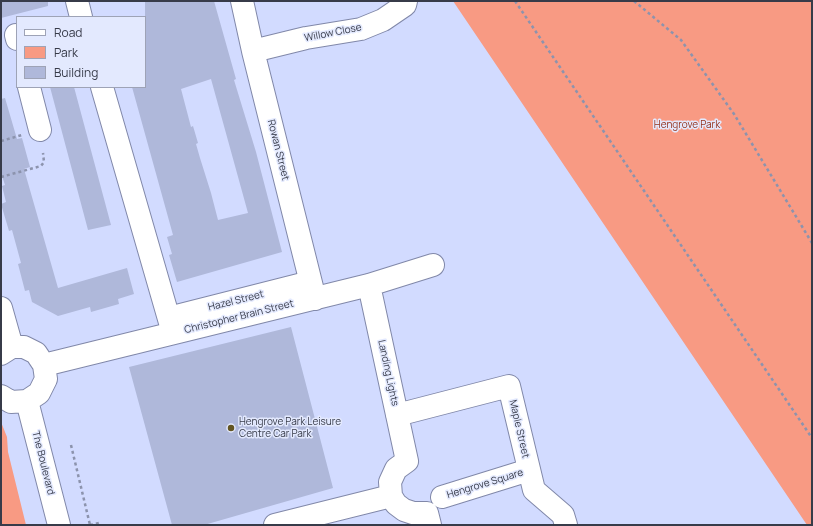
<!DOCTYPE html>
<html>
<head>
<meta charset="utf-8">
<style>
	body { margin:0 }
	#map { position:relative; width:813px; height:526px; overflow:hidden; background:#d2dbff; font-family:Manrope,sans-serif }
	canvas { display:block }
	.frame { position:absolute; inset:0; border:2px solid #373b49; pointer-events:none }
	.legend { position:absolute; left:16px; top:16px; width:130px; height:72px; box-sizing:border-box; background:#e3e9fe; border:1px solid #9ea3b6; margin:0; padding:5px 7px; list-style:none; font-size:12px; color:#373b49 }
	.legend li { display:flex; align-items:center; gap:8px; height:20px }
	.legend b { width:20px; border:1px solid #9ea3b6 }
</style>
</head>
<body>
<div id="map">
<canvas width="813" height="526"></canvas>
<div class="frame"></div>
<ul class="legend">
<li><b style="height:5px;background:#fff"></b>Road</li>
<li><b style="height:11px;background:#f89a83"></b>Park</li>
<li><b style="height:11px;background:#afb8da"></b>Building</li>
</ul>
</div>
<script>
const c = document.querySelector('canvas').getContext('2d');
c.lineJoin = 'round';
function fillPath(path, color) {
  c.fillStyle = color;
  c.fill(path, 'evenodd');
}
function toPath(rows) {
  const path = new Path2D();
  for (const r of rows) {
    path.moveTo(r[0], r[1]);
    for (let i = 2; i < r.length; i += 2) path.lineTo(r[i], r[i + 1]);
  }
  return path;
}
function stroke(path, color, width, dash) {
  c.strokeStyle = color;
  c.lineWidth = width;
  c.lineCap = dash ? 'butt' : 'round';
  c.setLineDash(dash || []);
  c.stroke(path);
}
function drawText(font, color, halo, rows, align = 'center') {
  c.font = font + ' Manrope,sans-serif';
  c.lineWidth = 3;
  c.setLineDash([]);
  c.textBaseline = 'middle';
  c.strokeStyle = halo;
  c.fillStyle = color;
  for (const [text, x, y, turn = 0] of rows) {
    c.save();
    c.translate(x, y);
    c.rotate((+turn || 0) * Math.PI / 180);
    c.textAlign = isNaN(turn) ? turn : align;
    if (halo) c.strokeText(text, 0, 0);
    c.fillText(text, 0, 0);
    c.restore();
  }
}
fillPath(toPath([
	[453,1,812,1,812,525,807,525],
	[1,422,7,437,8,452,26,525,1,525]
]), '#f89a83');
fillPath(toPath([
	[1,1,48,1,48,6,1,18],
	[145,1,214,1,236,79,234,80,256,152,282,252,177,282,169,255,172,254,167,237,173,235,132,87,145,87],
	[211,79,248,213,218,220,211,193,200,158,196,144,198,143,193,126,191,127,181,89],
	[50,87,74,87,111,225,88,230],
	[5,98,17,139,22,138,30,167,24,169,58,288,127,268,134,294,118,299,119,304,91,312,90,307,58,316,32,302,29,290,25,291,18,264,21,263,12,230,9,231,1,204,6,202,2,186,5,185,1,173,1,99],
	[291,327,333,488,204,525,172,525,129,367]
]), '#afb8da');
const minor = toPath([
	[77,1,81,17],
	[242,1,253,51,315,299],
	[16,35,17,39],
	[253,51,306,38,361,29,383,20,405,5,406,1],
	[29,87,40,130],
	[102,87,173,333],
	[369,285,407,461,396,469,390,482,391,496,396,504,404,510,413,513,427,513,430,525],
	[1,308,12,347],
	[169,318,303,284],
	[1,354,12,347,24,347,36,353,44,365,46,379,39,393,27,401,11,402,1,396],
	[44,365,369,285,433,265],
	[27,401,59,525],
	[397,415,509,386,534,490,563,515,566,525],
	[442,497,529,470],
	[275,525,391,496]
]);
stroke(minor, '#8188a9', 24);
stroke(toPath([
	[515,1,812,438],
	[634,1,681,40,734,114,812,243],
	[1,141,22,135],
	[1,177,41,166,44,162,43,153],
	[71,445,90,525],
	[90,525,99,523]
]), '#8c93ad', 2.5, [3, 3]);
stroke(minor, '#fff', 22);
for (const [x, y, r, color] of [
	[231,428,4,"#635522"]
]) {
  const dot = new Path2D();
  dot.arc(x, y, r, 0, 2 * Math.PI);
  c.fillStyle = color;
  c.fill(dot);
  stroke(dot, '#e3e9fe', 1.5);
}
drawText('10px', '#373b49', '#e3e9fe', [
	["Willow Close",333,33,-11],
	["Rowan Street",278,150,76],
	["Hazel Street",236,301,-14],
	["Christopher Brain Street",239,317,-14],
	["Landing Lights",388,373,78],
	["Maple Street",519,429,77],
	["The Boulevard",43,463,76],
	["Hengrove Square",485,484,-17]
]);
drawText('10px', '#94311a', '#e3e9fe', [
	["Hengrove Park",687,125]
]);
drawText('10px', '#373b49', '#e3e9fe', [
	["Hengrove Park Leisure",239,422],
	["Centre Car Park",239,434]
], 'left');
</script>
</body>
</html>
